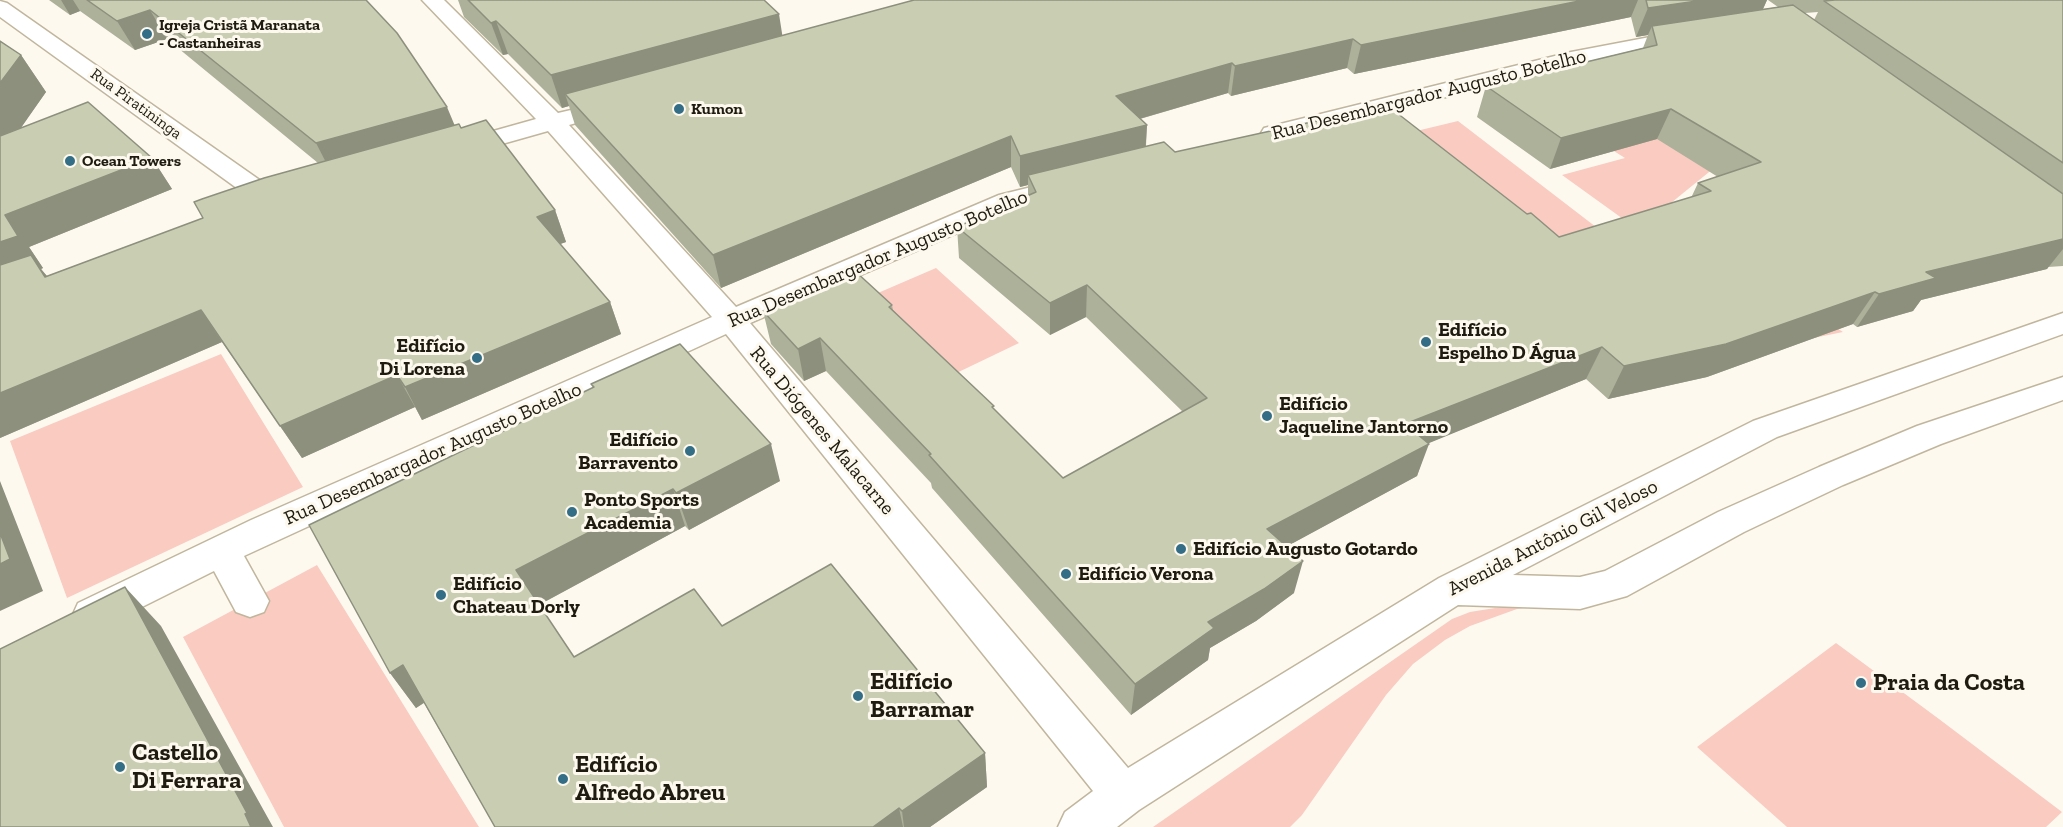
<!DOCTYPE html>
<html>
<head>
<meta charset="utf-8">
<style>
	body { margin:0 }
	canvas { display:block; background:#fdf9ef }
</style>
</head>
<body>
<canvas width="2063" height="827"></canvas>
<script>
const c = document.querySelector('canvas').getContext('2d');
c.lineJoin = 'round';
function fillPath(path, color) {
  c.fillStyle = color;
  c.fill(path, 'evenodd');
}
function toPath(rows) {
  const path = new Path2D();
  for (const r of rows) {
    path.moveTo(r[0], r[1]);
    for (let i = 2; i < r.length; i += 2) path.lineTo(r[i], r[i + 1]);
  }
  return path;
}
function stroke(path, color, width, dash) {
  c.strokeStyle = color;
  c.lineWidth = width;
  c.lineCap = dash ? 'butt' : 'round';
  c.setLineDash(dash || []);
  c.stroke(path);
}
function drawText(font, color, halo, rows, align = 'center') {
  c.font = font + ' "Zilla Slab",serif';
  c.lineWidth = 6;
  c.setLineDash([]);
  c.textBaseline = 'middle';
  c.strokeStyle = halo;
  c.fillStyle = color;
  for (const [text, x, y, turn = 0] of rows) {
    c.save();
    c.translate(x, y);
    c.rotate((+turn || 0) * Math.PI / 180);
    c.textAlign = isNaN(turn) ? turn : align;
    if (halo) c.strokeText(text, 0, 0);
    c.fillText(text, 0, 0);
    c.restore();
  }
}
fillPath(toPath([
	[1546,80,1714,168,1666,207,1666,217,1843,332,1794,342,1562,175,1625,158,1515,89],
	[1458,121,1609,237,1556,254,1408,133],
	[936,268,1019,343,944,379,864,299],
	[221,354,303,487,67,598,10,441],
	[317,565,479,827,284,827,183,637],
	[1539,606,1517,609,1470,626,1445,640,1413,664,1386,695,1302,815,1290,827,1153,827,1452,619,1470,612,1495,608],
	[1836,643,1939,719,2062,812,2046,827,1787,827,1697,747]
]), '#facbc1');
const minor = toPath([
	[422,0,444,0,558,113,571,110,580,112,583,117,580,122,569,125,736,307,999,195,1072,177,1081,179,1085,185,1081,191,1017,207,750,323,1128,768,1439,578,1753,421,2063,313,2063,334,1777,437,1513,575,1580,577,1605,571,1718,512,1819,467,1917,426,2063,377,2063,400,1941,444,1843,485,1744,532,1627,596,1580,609,1458,605,1139,810,1117,827,1058,827,1065,812,1093,791,726,334,244,556,269,601,264,612,250,617,236,612,214,571,106,625,92,630,78,625,73,614,78,603,251,520,712,317,548,131,456,157,447,154,443,149,447,144,536,119,422,0],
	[0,1,7,3,281,195,285,201,281,207,272,209,263,207,0,17,0,1],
	[1687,30,1695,32,1698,37,1695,42,1571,66,1273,140,1264,138,1261,133,1264,128,1571,52,1687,30]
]);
stroke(minor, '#c1b69d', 3);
fillPath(minor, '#fff');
fillPath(toPath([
	[49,0,366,0,455,126,461,128,555,210,566,242,560,244,610,302,621,334,422,420,415,407,302,458,222,342,0,438,0,41,21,55,46,92,21,127,152,158,172,189,29,247,43,268,41,269,47,276,203,218,318,163,167,39,135,50,80,11,70,15],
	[458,0,764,0,782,36,914,0,1767,0,1763,9,1778,7,1768,0,2063,0,2063,266,2048,267,2047,269,1921,300,1913,311,1857,327,1853,324,1707,377,1608,399,1586,379,1428,443,1417,476,1287,546,1294,593,1256,621,1210,648,1208,660,1131,715,932,488,931,483,826,371,804,381,771,344,763,311,892,305,893,310,1063,478,1183,412,1086,317,1050,335,959,258,957,227,1028,196,1028,185,1020,187,1011,167,721,288,575,125,569,106,562,108,508,54,503,55,464,17],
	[1818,12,1814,20,1805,13],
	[1631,17,1636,37,1648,35,1643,48,1486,86,1477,117,1550,169,1657,139,1718,177,1698,183,1691,198,1559,237,1527,214,1319,123,1175,152,1146,146,1147,125,1140,119,1228,93,1231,96,1347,68,1354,74],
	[591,384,780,481,689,530,685,526,539,605,574,657,722,626,985,753,987,787,930,827,495,827,424,703,416,708,390,673,593,388]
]), '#adb19a');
fillPath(toPath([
	[61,0,73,0,80,11,70,15],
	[1584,0,1638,0,1631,17,1354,74,1361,45],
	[1704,0,1767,0,1759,18,1652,26,1648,35,1636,37,1648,8],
	[150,10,167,39,135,50,117,21],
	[779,14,784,46,565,94,569,106,562,108,551,75],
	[496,21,508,54,503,55,491,23],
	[1353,39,1347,68,1231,96,1235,66],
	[21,55,46,92,7,148,0,138,0,83],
	[1232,63,1228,93,1115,126,1116,96],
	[447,107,460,138,332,174,316,143],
	[1671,109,1657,139,1550,169,1561,138],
	[1147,125,1145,156,1028,175,1028,185,1020,187,1020,156],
	[1011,136,1011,167,721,288,713,255],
	[152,158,172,189,29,247,43,268,41,269,56,287,0,283,0,242,5,215],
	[555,210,566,242,549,248,537,217],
	[2063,239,2063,249,2047,269,1921,300,1913,311,1857,327,1879,294,1926,272],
	[1087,285,1086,317,1050,335,1050,303],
	[1875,292,1853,324,1707,377,1608,399,1624,366],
	[610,302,621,334,422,420,405,387],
	[201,310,222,342,0,438,0,393],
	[820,338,826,371,804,381,798,349],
	[1602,347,1586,379,1395,457,1405,424],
	[397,375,415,407,302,458,280,426],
	[771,444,780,481,689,530,676,493],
	[1429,444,1417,476,1260,561,1267,529],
	[0,481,43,591,0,611],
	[673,489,685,526,535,607,516,570],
	[1303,561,1294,593,1256,621,1210,648,1208,660,1131,715,1135,684,1208,622],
	[125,587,161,626,273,827,251,827],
	[403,665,428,700,416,708,390,673],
	[985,753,987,787,930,827,904,827,902,811],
	[899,808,903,827,873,827]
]), '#8d907d');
const building = toPath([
	[87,0,366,0,397,33,447,107,316,143,150,10,117,21,87,0],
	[468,0,764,0,779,14,551,75,496,21,491,23,468,0],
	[914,0,1584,0,1361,45,1353,39,1235,66,1232,63,1116,96,1147,125,1020,156,1011,136,713,255,565,94,914,0],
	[1646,0,1704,0,1648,8,1646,0],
	[1835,0,2063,0,2063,163,1824,1,1835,0],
	[1793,5,2063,194,2063,239,1926,272,1936,278,1879,294,1875,292,1726,344,1624,366,1602,347,1405,424,1429,444,1267,529,1303,561,1264,589,1208,622,1214,628,1135,684,929,455,931,454,820,338,798,349,763,311,855,271,892,305,889,307,994,406,992,407,1063,478,1207,398,1087,285,1050,303,957,227,1036,192,1028,175,1164,142,1175,152,1316,121,1319,123,1388,106,1527,214,1531,213,1559,237,1711,191,1698,183,1761,162,1671,109,1561,138,1486,86,1657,45,1652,26,1793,5],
	[0,41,21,55,0,83,0,41],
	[88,102,152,158,5,215,18,236,0,242,0,136,88,102],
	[486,120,555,210,537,217,610,302,405,387,397,375,280,426,201,310,0,393,0,265,31,255,45,277,203,218,194,202,202,199,264,178,459,124,461,128,486,120],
	[680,344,771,444,676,493,673,489,516,570,574,657,694,589,722,626,831,564,985,753,902,811,899,808,873,827,495,827,403,665,390,673,309,525,594,387,591,384,680,344],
	[0,533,10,559,0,564,0,533],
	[125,587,247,813,245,814,251,827,0,827,0,649,125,587]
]);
fillPath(building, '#c9ceb3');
stroke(building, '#8d907d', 1.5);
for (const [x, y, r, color] of [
	[147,34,6,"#336d86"],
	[679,109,6,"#336d86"],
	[70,161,6,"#336d86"],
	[1426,342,6,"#336d86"],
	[477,358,6,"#336d86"],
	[1267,416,6,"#336d86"],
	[690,451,6,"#336d86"],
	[572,512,6,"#336d86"],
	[1181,549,6,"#336d86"],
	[1066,574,6,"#336d86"],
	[441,595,6,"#336d86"],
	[1861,683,6,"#336d86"],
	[858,696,6,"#336d86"],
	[120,767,6,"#336d86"],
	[563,779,6,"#336d86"]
]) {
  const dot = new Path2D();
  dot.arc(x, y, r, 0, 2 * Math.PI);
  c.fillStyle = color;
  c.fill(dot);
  stroke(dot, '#fdf9ef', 2);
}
drawText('bold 16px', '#1f1b11', '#fdf9ef', [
	["Igreja Cristã Maranata",159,25],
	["- Castanheiras",159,43],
	["Kumon",691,109],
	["Ocean Towers",82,161]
], 'left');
drawText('16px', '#1f1b11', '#fdf9ef', [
	["Rua Piratininga",136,104,36]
]);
drawText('20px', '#1f1b11', '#fdf9ef', [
	["Rua Desembargador Augusto Botelho",1429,95,-14],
	["Rua Desembargador Augusto Botelho",878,259,-23],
	["Rua Diógenes Malacarne",822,431,50],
	["Rua Desembargador Augusto Botelho",433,454,-24],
	["Avenida Antônio Gil Veloso",1553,538,-27]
]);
drawText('bold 20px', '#1f1b11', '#fdf9ef', [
	["Edifício",1438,330],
	["Espelho D Água",1438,353],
	["Edifício",465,346,"right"],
	["Di Lorena",465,369,"right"],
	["Edifício",1279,404],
	["Jaqueline Jantorno",1279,427],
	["Edifício",678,440,"right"],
	["Barravento",678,463,"right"],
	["Ponto Sports",584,500],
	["Academia",584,523],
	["Edifício Augusto Gotardo",1193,549],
	["Edifício Verona",1078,574],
	["Edifício",453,584],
	["Chateau Dorly",453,607]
], 'left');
drawText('bold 24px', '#1f1b11', '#fdf9ef', [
	["Edifício",870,682],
	["Barramar",870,710],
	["Praia da Costa",1873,683],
	["Castello",132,753],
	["Di Ferrara",132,781],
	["Edifício",575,765],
	["Alfredo Abreu",575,793]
], 'left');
</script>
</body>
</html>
